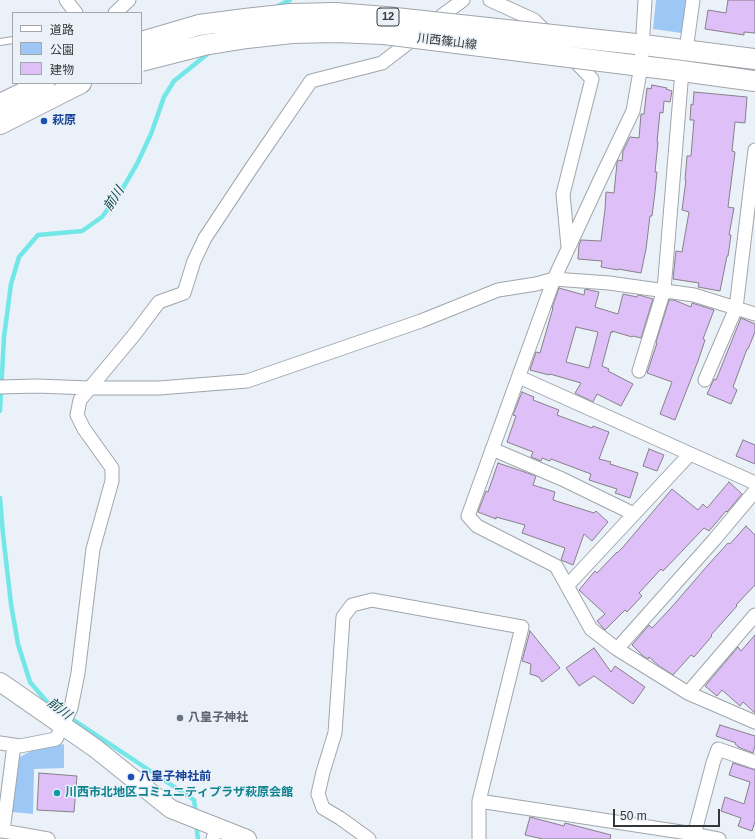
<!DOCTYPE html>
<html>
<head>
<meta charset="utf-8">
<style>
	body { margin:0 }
	#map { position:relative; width:755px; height:839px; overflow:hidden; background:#ebf1f8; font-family:Helvetica,"Noto Sans JP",sans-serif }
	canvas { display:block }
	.legend { position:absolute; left:12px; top:12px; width:130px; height:72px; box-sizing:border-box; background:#ebf1f8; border:1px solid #a2a7ac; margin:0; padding:5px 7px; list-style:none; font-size:12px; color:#343739 }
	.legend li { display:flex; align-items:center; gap:8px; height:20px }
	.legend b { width:20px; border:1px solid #a2a7ac }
	.scale { position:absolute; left:613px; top:809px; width:107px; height:18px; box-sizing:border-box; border:2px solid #343739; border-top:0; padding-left:5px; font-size:12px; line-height:14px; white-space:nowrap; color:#343739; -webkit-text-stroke:3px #ebf1f8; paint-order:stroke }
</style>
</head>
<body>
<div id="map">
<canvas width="755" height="839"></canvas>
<ul class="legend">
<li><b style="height:5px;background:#fff"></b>道路</li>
<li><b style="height:11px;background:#9dc8f6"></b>公園</li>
<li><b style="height:11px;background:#debff7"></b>建物</li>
</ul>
<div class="scale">50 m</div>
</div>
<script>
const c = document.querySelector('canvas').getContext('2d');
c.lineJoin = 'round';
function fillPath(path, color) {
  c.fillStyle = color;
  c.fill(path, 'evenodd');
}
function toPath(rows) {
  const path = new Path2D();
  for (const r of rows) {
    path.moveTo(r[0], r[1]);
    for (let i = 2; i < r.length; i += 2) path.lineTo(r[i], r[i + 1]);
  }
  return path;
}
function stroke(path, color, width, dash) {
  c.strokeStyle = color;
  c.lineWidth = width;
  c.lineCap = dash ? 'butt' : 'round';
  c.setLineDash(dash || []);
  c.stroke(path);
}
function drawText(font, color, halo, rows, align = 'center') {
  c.font = font + ' Helvetica,"Noto Sans JP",sans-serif';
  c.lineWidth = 3;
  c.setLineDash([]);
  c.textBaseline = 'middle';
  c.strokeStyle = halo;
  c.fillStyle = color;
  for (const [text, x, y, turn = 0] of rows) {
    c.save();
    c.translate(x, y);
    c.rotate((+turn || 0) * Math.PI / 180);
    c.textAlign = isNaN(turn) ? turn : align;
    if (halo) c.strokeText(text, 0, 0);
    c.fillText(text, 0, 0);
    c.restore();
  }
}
fillPath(toPath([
	[656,0,686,0,682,33,653,29],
	[64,744,64,768,34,769,33,814,12,812,16,759,31,751]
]), '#9dc8f6');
stroke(toPath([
	[276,7,290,0],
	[0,411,4,337,11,284,19,257,38,235,82,231,102,217,123,188,137,164,151,134,164,97,174,81,210,52],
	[0,498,3,534,11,604,18,644,30,682,48,703,194,800,196,814],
	[196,823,198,839]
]), '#73e6e7', 4.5);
const building = toPath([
	[728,0,755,0,755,33,744,32,744,35,705,29,708,10,726,13,728,0],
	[652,85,667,88,666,89,672,91,670,102,664,101,663,113,660,112,657,142,658,142,655,172,657,172,655,192,652,216,650,216,646,249,641,273,618,269,618,270,601,267,602,261,578,259,579,245,581,240,601,241,605,209,606,192,614,193,617,163,618,160,622,161,623,151,630,137,639,138,641,114,644,114,647,88,651,89,652,85],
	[694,92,747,97,745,123,735,122,732,151,735,152,728,207,734,208,729,235,731,235,728,256,727,256,720,291,698,287,699,283,673,279,676,251,682,252,689,212,682,210,686,180,685,180,687,156,691,156,694,120,690,120,691,104,693,105,694,92],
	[559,288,584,295,585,289,599,292,595,307,618,314,623,294,637,297,638,295,639,295,653,299,641,338,633,336,632,337,612,331,612,333,611,332,602,366,609,369,608,371,633,384,621,406,597,394,593,402,575,393,581,383,550,374,549,375,530,370,536,352,540,353,553,308,552,308,559,288],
	[576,327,598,332,589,368,566,362,576,327],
	[669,300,674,300,691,307,692,303,714,310,703,339,705,340,698,361,675,420,660,414,672,382,647,373,657,343,656,342,669,300],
	[741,318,755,324,755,332,748,349,747,349,733,387,737,390,731,404,707,394,714,379,716,380,741,318],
	[522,392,534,397,533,400,559,410,557,415,592,428,593,426,609,432,599,459,611,462,610,464,638,473,630,498,615,493,617,489,589,480,591,474,551,459,550,461,542,458,541,461,531,457,533,452,507,442,516,416,513,415,522,392],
	[743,440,755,445,755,464,736,456,743,440],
	[649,449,664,455,657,471,643,466,649,449],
	[498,463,536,476,533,485,555,492,553,500,594,513,596,511,608,522,592,541,584,534,573,565,561,560,565,548,522,533,525,525,496,517,496,519,478,512,486,491,488,492,498,463],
	[729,482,742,494,727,512,726,511,709,531,704,528,663,571,661,569,639,593,642,596,627,612,625,610,605,630,603,628,597,621,605,614,579,590,595,571,597,573,617,552,617,553,624,546,672,489,698,510,703,504,707,508,729,482],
	[746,526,755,535,755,585,736,605,737,606,711,635,712,636,694,657,691,655,673,675,659,666,649,657,648,659,643,656,632,645,649,625,652,628,670,609,708,565,728,543,730,544,746,526],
	[530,631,560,668,542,682,539,677,530,674,531,664,522,661,530,631],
	[755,635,755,713,743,702,740,706,722,690,717,696,705,686,738,647,741,651,755,635],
	[594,648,611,672,615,666,645,687,633,704,594,676,579,686,566,668,594,648],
	[720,725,755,736,755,745,753,753,738,747,738,746,735,744,736,743,716,736,720,725],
	[733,763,755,770,755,822,752,831,738,826,741,818,721,811,725,797,744,804,750,782,729,775,733,763],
	[39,773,77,776,74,812,37,810,39,773],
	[530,817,564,826,565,823,611,835,610,839,543,839,525,835,530,817]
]);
fillPath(building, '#debff7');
stroke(building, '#858188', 1);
const lane = toPath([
	[0,42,13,40]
]);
const street = toPath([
	[66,0,76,13],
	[490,0,534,20,550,36],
	[115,13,129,0],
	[432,23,463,0],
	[686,50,693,0],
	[568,247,563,194,592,79,571,57],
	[639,371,664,290,682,71],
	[519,377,755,483],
	[705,380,736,308,755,150],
	[0,387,36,386,90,388,159,388,247,381,421,321,498,290,536,284,554,279,609,283,694,295,755,314],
	[492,449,562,479,634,514],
	[755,491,714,540,617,649,688,693,755,722],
	[567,586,690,454],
	[617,649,591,629,556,566,477,526,468,516,554,279,600,180,633,111,641,66,645,0],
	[688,693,755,615],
	[0,743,20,746,56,739,71,708,78,673,93,549,112,481,112,468,84,429,77,415,80,400,134,335,159,302,184,293,194,261,205,238,250,170,311,81,382,63,417,36],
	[0,831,3,831,14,745],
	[3,831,48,839],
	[213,839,216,827],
	[369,839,340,818,323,808,318,794,323,772,335,733,343,617,352,605,372,600,522,627,479,801],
	[479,839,479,801,694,834,719,839],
	[693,839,713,763,718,749,755,762]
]);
const secondary = toPath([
	[0,682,95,748,171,809,247,839]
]);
const primary = toPath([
	[636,44,755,59],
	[633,65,682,71,755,81],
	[0,104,44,83],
	[0,124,81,83]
]);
stroke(lane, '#a0a6ac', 8);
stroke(street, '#a0a6ac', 15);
stroke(secondary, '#a0a6ac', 20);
stroke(primary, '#a0a6ac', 22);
stroke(lane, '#fff', 6);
stroke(street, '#fff', 13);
stroke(secondary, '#fff', 18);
stroke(primary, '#fff', 20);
const primaryBridge = toPath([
	[141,42,199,25,245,19,291,14,335,13,386,17,636,44],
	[141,61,204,45,247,38,292,33,335,32,384,34,633,65]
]);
stroke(primaryBridge, '#a0a6ac', 22, []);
stroke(primaryBridge, '#fff', 20);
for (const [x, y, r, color] of [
	[44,121,4,"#1a4fb4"],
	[180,718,4,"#6b7280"],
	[131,777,4,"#1a4fb4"],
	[57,793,4,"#0f9aa8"]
]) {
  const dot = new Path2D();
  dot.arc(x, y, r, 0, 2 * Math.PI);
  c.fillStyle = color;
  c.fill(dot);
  stroke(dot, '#ebf1f8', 1.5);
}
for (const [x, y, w] of [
	[388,17,22]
]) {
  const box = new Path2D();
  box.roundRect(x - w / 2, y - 9, w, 18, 3);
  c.fillStyle = '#ebf1f8';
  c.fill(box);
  stroke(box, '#343739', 1);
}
drawText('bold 11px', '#343739', null, [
	["12",388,17]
]);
drawText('12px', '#343739', '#ebf1f8', [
	["川西篠山線",447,42,7]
]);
drawText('bold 12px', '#164399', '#ebf1f8', [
	["萩原",52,121],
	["八皇子神社前",139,777]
], 'left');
drawText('bold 12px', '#5b616d', '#ebf1f8', [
	["八皇子神社",188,718]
], 'left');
drawText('bold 12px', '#0d838f', '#ebf1f8', [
	["川西市北地区コミュニティプラザ萩原会館",65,793]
], 'left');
drawText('italic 13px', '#104646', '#ebf1f8', [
	["前川",114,199,-57],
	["前川",59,709,37]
]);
</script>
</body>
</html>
